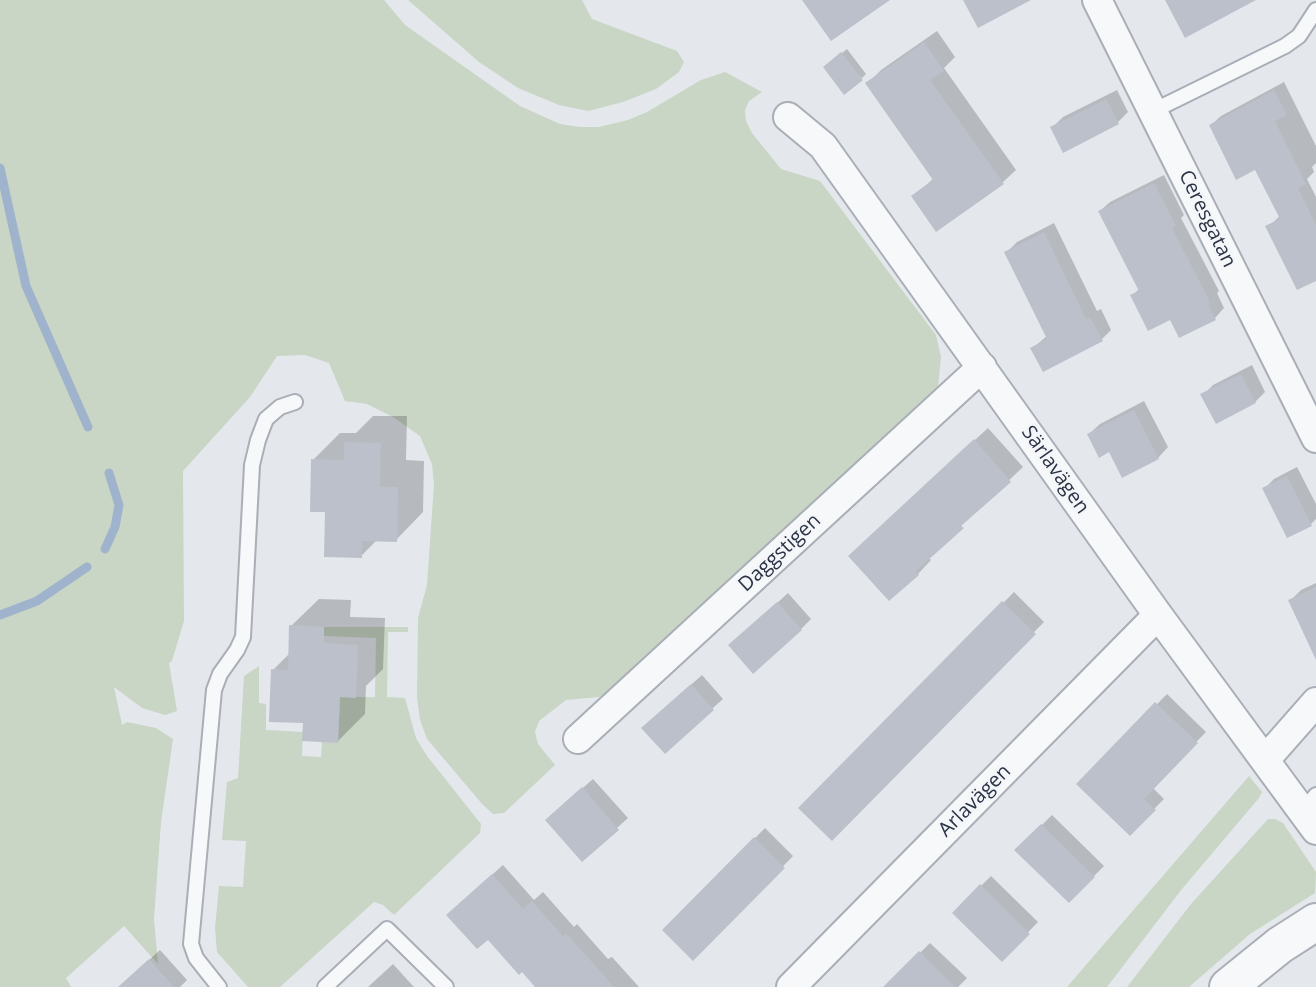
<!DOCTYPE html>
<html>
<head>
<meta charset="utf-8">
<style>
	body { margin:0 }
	canvas { display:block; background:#e4e7ec }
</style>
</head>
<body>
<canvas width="1316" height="987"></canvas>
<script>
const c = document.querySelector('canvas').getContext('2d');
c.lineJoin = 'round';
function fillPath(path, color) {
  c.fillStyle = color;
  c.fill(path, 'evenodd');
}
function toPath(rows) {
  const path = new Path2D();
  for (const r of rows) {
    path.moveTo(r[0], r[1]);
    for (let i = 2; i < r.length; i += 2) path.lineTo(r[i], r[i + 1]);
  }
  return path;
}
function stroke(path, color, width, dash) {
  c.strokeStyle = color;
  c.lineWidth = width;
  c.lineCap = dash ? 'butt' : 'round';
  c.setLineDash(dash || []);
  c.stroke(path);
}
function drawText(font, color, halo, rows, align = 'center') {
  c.font = font + ' "Open Sans",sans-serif';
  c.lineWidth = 6;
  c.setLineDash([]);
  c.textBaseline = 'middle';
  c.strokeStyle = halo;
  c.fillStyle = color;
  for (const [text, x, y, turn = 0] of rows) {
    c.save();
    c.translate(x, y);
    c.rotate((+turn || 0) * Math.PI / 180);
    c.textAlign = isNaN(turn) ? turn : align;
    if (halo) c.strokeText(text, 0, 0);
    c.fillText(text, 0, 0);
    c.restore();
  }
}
fillPath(toPath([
	[0,0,384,0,405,25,520,106,560,124,580,127,599,127,628,120,647,112,701,80,725,72,762,92,749,101,745,110,746,121,752,133,781,169,820,181,936,335,941,357,938,387,611,692,599,697,566,700,539,721,535,732,538,744,555,765,504,813,493,814,483,805,427,739,420,720,417,698,418,618,427,585,434,484,432,464,420,436,393,417,367,404,345,401,329,363,305,355,277,356,250,397,183,471,184,621,172,661,169,663,177,711,165,715,142,708,114,687,122,725,127,722,156,728,173,739,161,822,154,919,158,964,124,926,66,978,71,987,0,987],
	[408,0,582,0,592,19,677,51,684,62,679,72,656,89,623,102,588,111,559,105,518,88,479,62],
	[324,627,408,627,408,632,388,632,387,697,405,698,416,738,427,756,481,824,480,833,394,915,383,905,374,902,280,987,248,987,217,952,215,928,219,886,243,887,246,841,222,840,227,782,238,778,244,676,259,666,259,703,266,704,266,730,303,732,302,756,321,757,322,742,338,742,340,697,375,697,376,638,324,636],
	[1249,776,1262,792,1259,798,1182,889,1107,987,1067,987],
	[1268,819,1275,819,1283,823,1316,872,1315,893,1250,934,1189,987,1127,987,1191,904]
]), '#c9d6c5');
fillPath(toPath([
	[937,31,955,57,944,68,1016,170,1003,182,936,229,913,197,934,178,868,83,881,70],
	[847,49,866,74,862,78,830,63],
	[1284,82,1316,146,1316,163,1312,167,1314,172,1307,179,1316,197,1316,279,1268,227,1280,216,1256,168,1211,125,1221,116],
	[1117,90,1128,112,1118,122,1053,127,1063,117],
	[1164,175,1184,215,1181,218,1219,291,1217,293,1224,308,1215,318,1171,317,1132,296,1140,288,1100,211,1110,202],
	[1054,223,1097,311,1101,309,1111,330,1101,340,1033,348,1048,335,1007,252,1017,242],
	[1252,365,1265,392,1255,402,1203,395,1213,385],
	[1144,401,1168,447,1158,458,1110,450,1089,434,1100,424],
	[373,416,407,416,406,460,424,461,423,512,396,540,378,539,361,556,327,510,313,460,340,433,356,433],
	[988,428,1023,467,928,557,931,560,918,574,864,542],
	[1297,467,1316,504,1316,519,1311,524,1264,489,1274,479],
	[1316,583,1316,623,1291,600,1301,590],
	[1014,592,1044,622,832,838,801,808],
	[788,593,811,619,801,629,741,636],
	[319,599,351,600,350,617,385,618,383,669,366,686,365,714,338,741,305,722,273,670,291,652,291,626],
	[702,675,723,699,665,751,654,718],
	[1167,694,1206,732,1152,787,1164,799,1130,833,1079,784],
	[593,779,628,818,583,859,558,810],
	[1052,815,1104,866,1069,901,1017,850],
	[765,828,793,856,693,958,664,930],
	[503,865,534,900,543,892,574,927,577,924,608,959,612,957,639,987,538,987,458,905],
	[991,876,1038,922,1002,959,954,913],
	[930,943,967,978,958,987,904,987,895,978],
	[160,950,187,980,180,987,119,987],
	[393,964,414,987,368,987]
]), '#0003');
stroke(toPath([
	[0,168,26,286,88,427],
	[105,549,115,527,119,505,109,473],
	[0,615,37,601,87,567]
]), '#9fb4cc', 9);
fillPath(toPath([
	[802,0,890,0,831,41],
	[963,0,1031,0,978,28],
	[1165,0,1256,0,1185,38],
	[924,42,944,71,930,80,1004,184,936,232,911,196,933,180,865,83],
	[841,52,863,80,844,95,823,67],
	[1274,90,1287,115,1275,121,1306,184,1298,188,1316,225,1316,281,1297,290,1265,226,1280,219,1255,170,1236,180,1209,125],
	[1106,99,1119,124,1063,153,1050,127],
	[1154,183,1176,226,1172,228,1210,302,1208,304,1216,320,1179,338,1170,320,1148,331,1130,295,1139,291,1098,211],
	[1044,232,1086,319,1090,317,1103,341,1043,372,1030,348,1047,339,1004,252],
	[1241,374,1256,403,1216,424,1200,394],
	[1134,410,1159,459,1122,478,1109,452,1099,458,1087,434],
	[974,439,1011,482,961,526,964,528,916,571,919,575,889,601,848,556],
	[344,442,381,443,380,487,398,487,397,542,362,541,362,558,324,557,325,512,310,512,311,459,344,460],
	[1287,476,1312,526,1287,538,1262,488],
	[1316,587,1316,660,1288,600],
	[1002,601,1036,634,832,841,798,808],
	[777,602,802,630,753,674,728,645],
	[289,625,324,627,324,643,358,645,356,698,340,697,338,743,302,741,303,723,269,722,271,669,288,670],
	[691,684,714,710,665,754,641,728],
	[1155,702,1198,743,1144,799,1156,810,1130,836,1076,784],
	[582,787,619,830,582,862,545,820],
	[1041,824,1095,877,1069,903,1014,850],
	[754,837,785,868,693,961,662,930],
	[492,874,523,909,532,901,563,936,566,933,614,987,535,987,522,972,519,975,488,940,477,949,446,915],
	[980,884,1030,934,1002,962,952,913],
	[919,951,955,987,883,987],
	[149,959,174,987,118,987]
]), '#bbc0ca');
const service = toPath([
	[1153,111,1285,46,1299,36,1316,10],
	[1302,811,1316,795],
	[219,987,196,958,191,944,214,690,220,674,237,650,243,637,252,465,258,440,266,419,280,407,295,402],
	[325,987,387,929,446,987]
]);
const minor = toPath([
	[1097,0,1316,438],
	[788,117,823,146,1158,615,1316,830],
	[578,739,982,367],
	[1265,760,1316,702],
	[791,987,1158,615]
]);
const tertiary = toPath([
	[1228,987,1280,945,1316,922]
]);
stroke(service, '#a9aeb7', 18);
stroke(minor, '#a9aeb7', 32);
stroke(tertiary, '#a9aeb7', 40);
stroke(service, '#f7f8fa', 14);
stroke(minor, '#f7f8fa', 28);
stroke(tertiary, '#f7f8fa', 36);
drawText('20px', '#2b3445', '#f4f6f9', [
	["Ceresgatan",1207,219,64],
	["Särlavägen",1055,470,55],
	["Daggstigen",780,553,-43],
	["Arlavägen",975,801,-45]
]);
</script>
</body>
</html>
